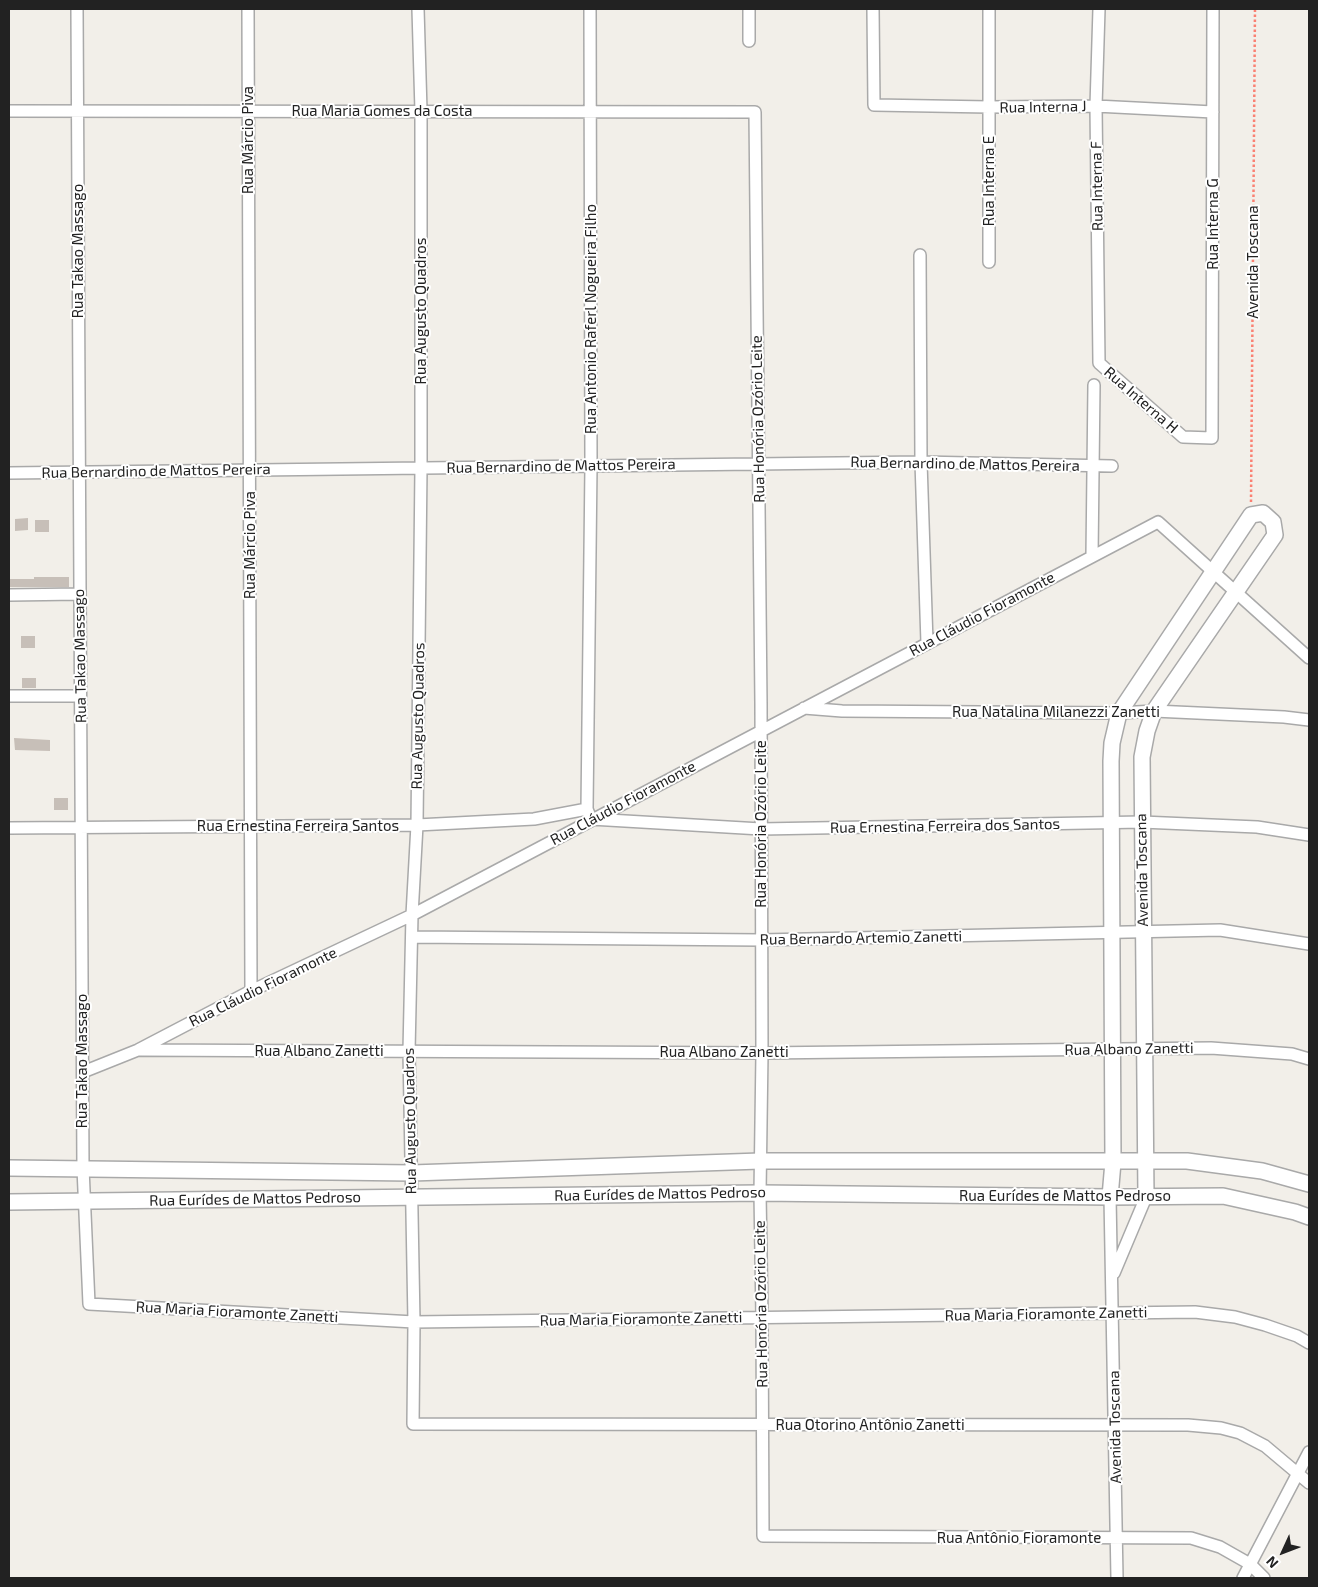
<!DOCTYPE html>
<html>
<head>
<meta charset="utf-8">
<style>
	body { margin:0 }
	#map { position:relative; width:1318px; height:1587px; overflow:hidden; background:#f2efe9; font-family:"Exo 2",sans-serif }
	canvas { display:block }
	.frame { position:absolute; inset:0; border:10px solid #222; pointer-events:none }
	.north { position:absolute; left:1258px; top:1527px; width:50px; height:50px; -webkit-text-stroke:4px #fff; paint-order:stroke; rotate:227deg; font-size:14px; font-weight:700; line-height:20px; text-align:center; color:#222 }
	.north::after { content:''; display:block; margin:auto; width:18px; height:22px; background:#222; clip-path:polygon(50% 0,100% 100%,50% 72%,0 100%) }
</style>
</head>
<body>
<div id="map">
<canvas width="1318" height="1587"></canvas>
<div class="frame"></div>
<div class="north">N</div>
</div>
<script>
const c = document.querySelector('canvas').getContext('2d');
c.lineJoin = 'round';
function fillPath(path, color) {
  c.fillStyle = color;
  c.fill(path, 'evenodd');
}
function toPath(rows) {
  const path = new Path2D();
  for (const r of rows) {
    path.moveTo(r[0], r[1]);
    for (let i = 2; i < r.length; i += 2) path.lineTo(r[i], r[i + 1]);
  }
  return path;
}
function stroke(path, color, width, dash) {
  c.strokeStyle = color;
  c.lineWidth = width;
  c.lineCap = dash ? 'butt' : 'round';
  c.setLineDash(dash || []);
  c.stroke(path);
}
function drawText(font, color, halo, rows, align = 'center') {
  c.font = font + ' "Exo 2",sans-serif';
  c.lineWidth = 4;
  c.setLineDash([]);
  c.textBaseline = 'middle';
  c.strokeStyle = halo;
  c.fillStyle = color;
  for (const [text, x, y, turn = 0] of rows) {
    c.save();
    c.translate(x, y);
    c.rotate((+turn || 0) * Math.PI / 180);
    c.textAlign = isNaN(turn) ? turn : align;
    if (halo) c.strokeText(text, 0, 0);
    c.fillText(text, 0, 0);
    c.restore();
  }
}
fillPath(toPath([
	[28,518,28,530,15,531,15,519],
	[35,520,49,520,49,532,35,532],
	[34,577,69,577,69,587,10,587,9,579,34,579],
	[21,636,35,636,35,648,21,648],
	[22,678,36,678,36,688,22,688],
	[14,738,50,740,50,751,15,750],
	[54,798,68,798,68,810,54,810]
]), '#c7bfb8');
const minor = toPath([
	[77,9,83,1168,89,1304,414,1322,1195,1312,1235,1317,1265,1325,1297,1336,1309,1343],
	[248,9,251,991],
	[418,9,421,111,421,468,417,825,412,915,409,1051,414,1322,413,1424,1188,1425,1221,1428,1240,1433,1265,1446,1309,1483],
	[590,9,591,466,587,809,591,819,761,829,1142,822,1257,827,1309,835],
	[873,9,874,105,989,107,1096,106,1213,112],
	[989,9,989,262],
	[1099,9,1096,106,1099,363,1183,437,1212,438,1213,9],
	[749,41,749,9],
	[9,111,755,112,761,704,762,1053,760,1193,762,1317,763,1536,1191,1538,1220,1547,1250,1564,1264,1578],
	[920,255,921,462,927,643],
	[9,473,921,462,1112,466],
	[1092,556,1094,385],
	[9,595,79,594],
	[9,696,80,696],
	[804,708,842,711,1119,713,1154,711,1284,717,1309,720],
	[9,828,417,825,534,819,587,809],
	[412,937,761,940,1220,930,1309,944],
	[139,1050,762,1053,1211,1048,1292,1054,1309,1059],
	[83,1072,138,1050,251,991,412,915,1158,522,1309,658],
	[1110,1197,1117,1578],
	[1114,1273,1146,1197],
	[1243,1578,1309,1452]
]);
const tertiary = toPath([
	[9,1168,412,1173,760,1161,1187,1161,1262,1171,1309,1184],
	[1110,1197,1113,1162,1111,761,1112,743,1119,713,1251,515,1263,513,1273,522,1275,535,1154,711,1147,731,1142,757,1146,1197],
	[9,1202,760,1193,1110,1197,1223,1196,1295,1212,1309,1217]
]);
stroke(minor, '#a9a9a9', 14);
stroke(tertiary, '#a9a9a9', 18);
stroke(toPath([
	[1251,502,1255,9]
]), '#fa8072', 2.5, [2.5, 2.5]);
stroke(minor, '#fff', 11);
stroke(tertiary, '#fff', 15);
drawText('15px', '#222', '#fff', [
	["Rua Interna J",1043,107,-1],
	["Rua Maria Gomes da Costa",382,111],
	["Rua Márcio Piva",248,140,-90],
	["Rua Interna E",989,181,-90],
	["Rua Interna F",1097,186,-91],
	["Rua Interna G",1213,224,-90],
	["Rua Takao Massago",78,251,-90],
	["Avenida Toscana",1253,262,-90],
	["Rua Augusto Quadros",421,311,-90],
	["Rua Antonio Raferl Nogueira Filho",591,319,-90],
	["Rua Interna H",1141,400,41],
	["Rua Honória Ozório Leite",758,419,-91],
	["Rua Bernardino de Mattos Pereira",965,464,1],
	["Rua Bernardino de Mattos Pereira",561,466,-1],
	["Rua Bernardino de Mattos Pereira",156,471,-1],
	["Rua Márcio Piva",250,545,-90],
	["Rua Cláudio Fioramonte",982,614,-28],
	["Rua Takao Massago",80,656,-91],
	["Rua Natalina Milanezzi Zanetti",1056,712],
	["Rua Augusto Quadros",418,716,-89],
	["Rua Cláudio Fioramonte",623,803,-28],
	["Rua Honória Ozório Leite",761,824,-90],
	["Rua Ernestina Ferreira Santos",298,826],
	["Rua Ernestina Ferreira dos Santos",945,826,-1],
	["Avenida Toscana",1142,870,-91],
	["Rua Bernardo Artemio Zanetti",861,938,-1],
	["Rua Cláudio Fioramonte",263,987,-26],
	["Rua Albano Zanetti",1129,1049,-1],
	["Rua Albano Zanetti",319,1051],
	["Rua Albano Zanetti",724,1052],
	["Rua Takao Massago",82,1061,-90],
	["Rua Augusto Quadros",410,1121,-91],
	["Rua Eurídes de Mattos Pedroso",660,1194,-1],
	["Rua Eurídes de Mattos Pedroso",1065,1196],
	["Rua Eurídes de Mattos Pedroso",255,1199,-1],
	["Rua Honória Ozório Leite",761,1304,-91],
	["Rua Maria Fioramonte Zanetti",237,1312,3],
	["Rua Maria Fioramonte Zanetti",1046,1314,-1],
	["Rua Maria Fioramonte Zanetti",641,1319,-1],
	["Rua Otorino Antônio Zanetti",870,1425],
	["Avenida Toscana",1115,1427,-91],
	["Rua Antônio Fioramonte",1019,1538]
]);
</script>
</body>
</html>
